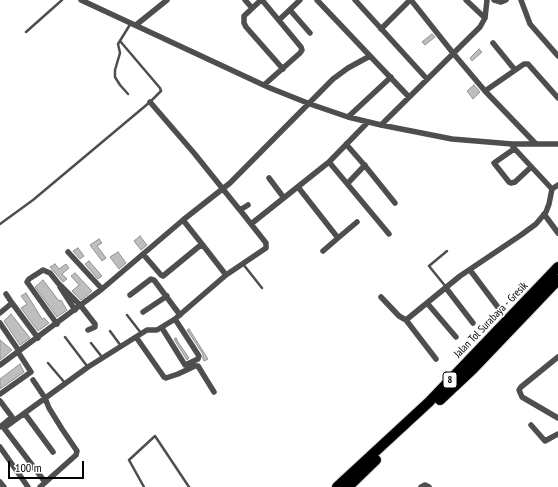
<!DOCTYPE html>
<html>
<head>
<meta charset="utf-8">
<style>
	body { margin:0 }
	#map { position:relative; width:558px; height:487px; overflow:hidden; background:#fff; font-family:"PT Sans Narrow",sans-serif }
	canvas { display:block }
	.scale { position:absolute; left:8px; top:461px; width:76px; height:18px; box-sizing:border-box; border:2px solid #000; border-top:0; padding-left:5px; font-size:12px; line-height:14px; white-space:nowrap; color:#000; -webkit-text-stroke:3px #fff; paint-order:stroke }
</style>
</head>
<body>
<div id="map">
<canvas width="558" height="487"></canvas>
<div class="scale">100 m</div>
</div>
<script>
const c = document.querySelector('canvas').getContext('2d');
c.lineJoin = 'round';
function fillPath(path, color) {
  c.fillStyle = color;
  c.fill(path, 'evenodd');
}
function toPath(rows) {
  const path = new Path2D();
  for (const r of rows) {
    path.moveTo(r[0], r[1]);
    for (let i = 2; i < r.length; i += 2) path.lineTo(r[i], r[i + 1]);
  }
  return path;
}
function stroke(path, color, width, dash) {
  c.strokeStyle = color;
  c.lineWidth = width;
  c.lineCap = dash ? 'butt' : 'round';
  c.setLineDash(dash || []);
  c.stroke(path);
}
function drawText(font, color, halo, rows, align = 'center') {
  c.font = font + ' "PT Sans Narrow",sans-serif';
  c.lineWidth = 3;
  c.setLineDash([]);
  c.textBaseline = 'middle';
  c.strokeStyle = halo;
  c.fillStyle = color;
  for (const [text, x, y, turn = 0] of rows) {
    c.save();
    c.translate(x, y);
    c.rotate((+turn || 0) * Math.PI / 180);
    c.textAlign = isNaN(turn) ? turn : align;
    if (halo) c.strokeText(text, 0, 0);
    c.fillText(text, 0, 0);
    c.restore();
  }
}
const building = toPath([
	[432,34,435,37,425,45,422,42,432,34],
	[479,49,482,52,472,61,470,58,479,49],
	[474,85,480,92,473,99,467,91,474,85],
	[140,236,147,245,141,250,134,241,140,236],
	[99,239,102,243,97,246,106,258,102,261,90,245,99,239],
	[78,248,84,256,80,259,73,251,78,248],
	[118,252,126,263,119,269,110,257,118,252],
	[89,261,102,276,98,279,85,264,89,261],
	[55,264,59,269,66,264,69,268,62,274,67,279,63,282,50,267,55,264],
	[75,273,92,291,81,300,72,291,79,285,71,276,75,273],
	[43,280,59,301,61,300,67,310,57,317,35,287,43,280],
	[26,293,42,319,44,318,49,323,38,331,21,308,27,304,21,296,26,293],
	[11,314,30,338,20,345,4,321,11,314],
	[189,329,208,359,204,361,203,359,203,354,187,330,189,329],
	[176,338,178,342,189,358,187,360,174,339,176,338],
	[0,340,12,350,0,360,0,340],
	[20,364,24,372,0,389,0,379,20,364]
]);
fillPath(building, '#bebebe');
stroke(building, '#929292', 1);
const highway = toPath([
	[440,400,473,369,558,280],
	[337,487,429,402,558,267],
	[348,487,376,460]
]);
stroke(highway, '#dbdbdb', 12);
stroke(toPath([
	[26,32,62,0],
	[128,94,120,85,115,77,115,70,120,53,118,44,131,23],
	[0,224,33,200,150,102,161,91,160,88,120,41],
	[243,264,262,288],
	[446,287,429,266,447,251],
	[127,315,141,333],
	[110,331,121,346],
	[65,337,87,366],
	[91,343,102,357],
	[48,363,65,383],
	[144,487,129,460,155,436,189,487]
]), '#4e4e4e', 2.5);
stroke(toPath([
	[81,0,270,88,310,104,348,117,381,125,452,139,512,144,558,144],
	[245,0,252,8],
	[261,0,244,16,244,23,246,27,283,69],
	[262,0,301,47,302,50,300,53,264,85],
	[317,0,409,97],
	[355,0,427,79],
	[411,0,453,53,485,91,536,144],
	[466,0,485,18],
	[494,0,501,2,506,0],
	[521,0,530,24,558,56],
	[290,10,310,33],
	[279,20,300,0],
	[136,25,167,0],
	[381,29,410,0],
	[493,43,515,70],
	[485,91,524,64,528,64,558,98],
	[150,102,194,153,239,209,240,210,248,205],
	[348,117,391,77],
	[381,125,480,27,485,18,487,0],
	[346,144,366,167,395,203],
	[513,147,552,189],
	[514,149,494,163,509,182,511,183,515,182,531,167],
	[329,162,389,234],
	[269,178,284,198],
	[348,183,365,165],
	[298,187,338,238,357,222],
	[240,210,251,224],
	[544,214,558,233],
	[183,220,202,244],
	[323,251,338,238],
	[68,252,102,289],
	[143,254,161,275,163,276,202,244,226,275],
	[470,270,500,310],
	[60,287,75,310],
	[446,288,473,323],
	[130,295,151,279,154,280,180,315],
	[381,297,399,316,406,320],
	[12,303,38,338],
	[427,303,456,337],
	[143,312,167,296],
	[0,313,12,303,6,294],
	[0,323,19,351],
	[57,324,27,282,29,279,43,270,50,273,58,283,81,306,95,324,95,327,88,330],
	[162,328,185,365,198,359,199,356,175,319,226,275,266,248,266,243,251,224,329,162,368,122],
	[136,337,164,377,166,378,178,374,195,366,198,366,214,392],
	[558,357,521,387,519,390,522,397,558,418],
	[436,359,406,320,460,276,521,235,536,224,546,212,549,204,552,189,558,185],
	[0,365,102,289,183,220,230,183,333,79,348,68,370,56],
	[33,380,45,398,49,408,62,429,77,451,76,455,40,487],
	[0,394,31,372,18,352],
	[0,401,12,417,0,427],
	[25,414,53,452],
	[531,425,545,441,558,434],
	[0,447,28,487],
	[0,482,4,487],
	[45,482,4,428,88,367,147,330,157,330,175,319],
	[421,487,425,485,429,487]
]), '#4e4e4e', 5.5);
stroke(highway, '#000', 10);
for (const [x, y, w] of [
	[450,380,14]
]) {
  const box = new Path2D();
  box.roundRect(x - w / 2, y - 8, w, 16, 3);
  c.fillStyle = '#fff';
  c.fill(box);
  stroke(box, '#000', 1);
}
drawText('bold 10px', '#000', null, [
	["8",450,380]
]);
drawText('11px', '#000', '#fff', [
	["Jalan Tol Surabaya - Gresik",491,320,-46]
]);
</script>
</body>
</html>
